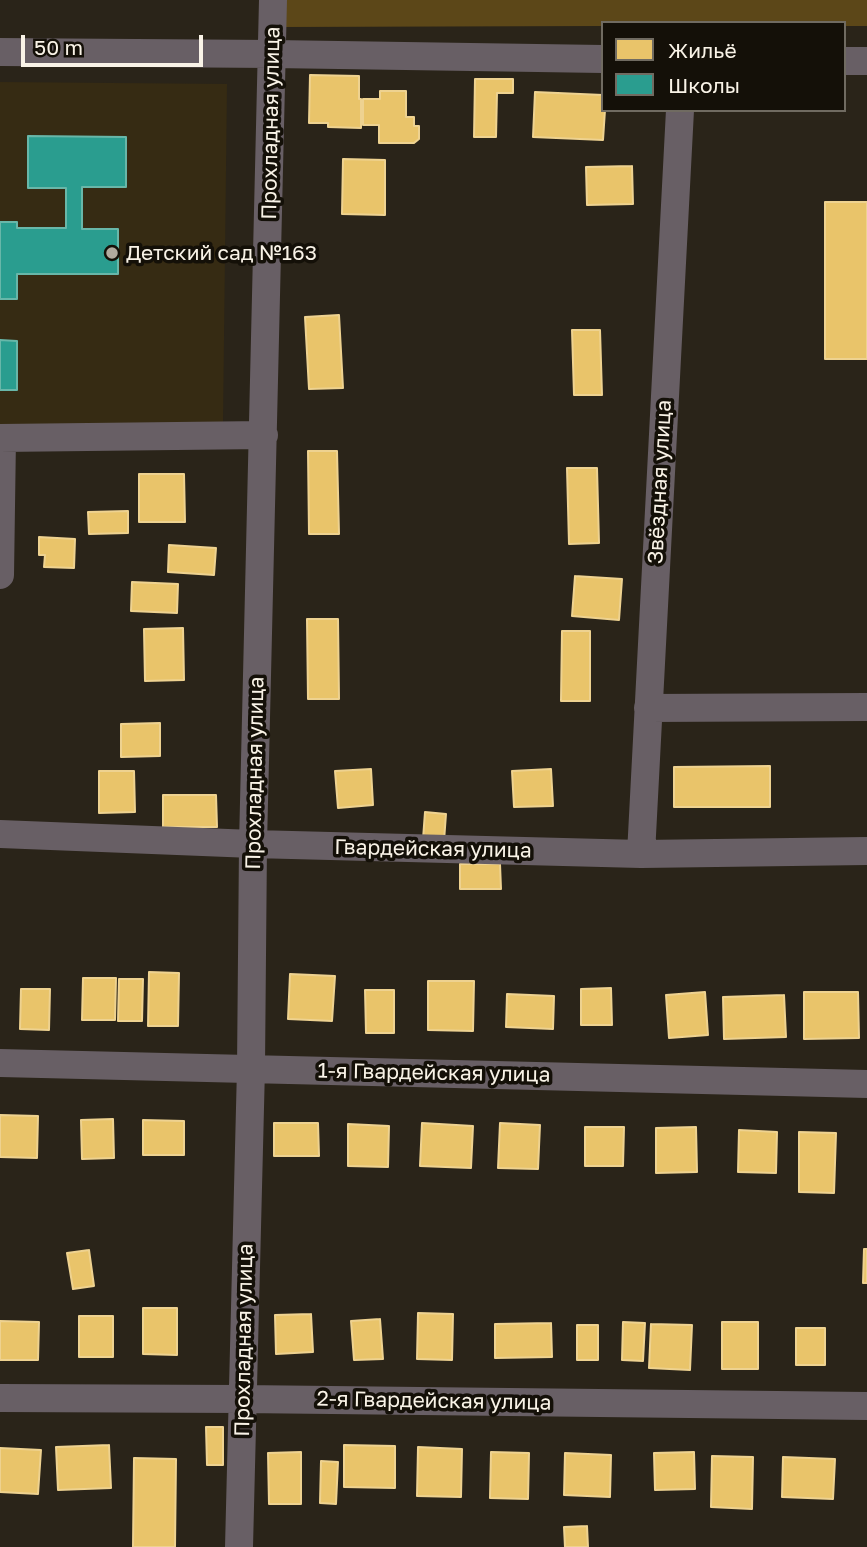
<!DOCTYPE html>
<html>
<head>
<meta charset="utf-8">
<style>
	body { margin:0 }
	#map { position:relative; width:867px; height:1547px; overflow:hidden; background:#2a2419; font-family:"Golos Text",sans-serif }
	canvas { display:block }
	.legend { position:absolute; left:601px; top:21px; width:245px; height:91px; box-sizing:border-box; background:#141008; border:2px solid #706b61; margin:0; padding:9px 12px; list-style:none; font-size:21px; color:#f9f3e7 }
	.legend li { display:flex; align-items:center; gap:14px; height:35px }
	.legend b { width:35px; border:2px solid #706b61 }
	.scale { position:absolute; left:21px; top:35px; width:182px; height:32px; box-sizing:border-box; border:4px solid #f9f3e7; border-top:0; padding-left:9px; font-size:21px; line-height:24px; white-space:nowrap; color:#f9f3e7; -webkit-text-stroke:5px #141008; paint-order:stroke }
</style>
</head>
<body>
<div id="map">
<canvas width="867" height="1547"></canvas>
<ul class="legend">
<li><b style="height:19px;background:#e9c46a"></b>Жильё</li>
<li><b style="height:19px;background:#2a9d8f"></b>Школы</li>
</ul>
<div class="scale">50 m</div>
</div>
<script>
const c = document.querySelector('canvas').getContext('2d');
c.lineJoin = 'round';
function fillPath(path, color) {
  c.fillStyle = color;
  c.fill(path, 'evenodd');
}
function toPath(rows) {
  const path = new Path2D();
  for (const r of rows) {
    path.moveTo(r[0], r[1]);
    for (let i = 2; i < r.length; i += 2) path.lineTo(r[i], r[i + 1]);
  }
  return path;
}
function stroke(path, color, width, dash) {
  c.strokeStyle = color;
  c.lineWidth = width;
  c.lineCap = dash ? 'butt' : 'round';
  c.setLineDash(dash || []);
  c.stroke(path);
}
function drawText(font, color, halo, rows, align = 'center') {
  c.font = font + ' "Golos Text",sans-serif';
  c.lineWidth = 7;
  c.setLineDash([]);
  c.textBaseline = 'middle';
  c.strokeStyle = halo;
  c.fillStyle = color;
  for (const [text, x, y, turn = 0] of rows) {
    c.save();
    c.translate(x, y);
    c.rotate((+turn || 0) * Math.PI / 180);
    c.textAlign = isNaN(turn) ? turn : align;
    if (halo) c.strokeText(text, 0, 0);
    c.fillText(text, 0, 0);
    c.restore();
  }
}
fillPath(toPath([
	[0,82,227,84,223,422,0,429]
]), '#362b13');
fillPath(toPath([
	[283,0,867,0,867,26,844,26,844,23,603,23,603,26,283,27]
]), '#5c4718');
const homes = toPath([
	[310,75,359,76,359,99,361,99,361,128,328,127,328,123,309,123,310,75],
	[475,79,513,79,513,93,497,93,496,137,474,137,475,79],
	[380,91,406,91,406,117,414,117,414,126,419,126,419,139,414,143,379,143,379,125,363,125,363,99,380,99,380,91],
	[535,92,603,95,603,110,605,110,603,140,533,137,535,92],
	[343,159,385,160,385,215,342,214,343,159],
	[632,166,633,204,587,205,586,167,632,166],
	[825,202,867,202,867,359,825,359,825,202],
	[339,315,343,388,309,389,305,317,339,315],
	[572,330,600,330,602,395,574,395,572,330],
	[308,451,337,451,339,534,309,534,308,451],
	[567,468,597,468,599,543,569,544,567,468],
	[139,474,184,474,185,522,139,522,139,474],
	[128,511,128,533,89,534,88,512,128,511],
	[39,537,75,539,74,568,44,567,45,555,39,555,39,537],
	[169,545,216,548,214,575,168,572,169,545],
	[575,576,622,579,619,620,572,616,575,576],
	[132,582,178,584,177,613,131,611,132,582],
	[307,619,338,619,339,699,308,699,307,619],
	[183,628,184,680,145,681,144,629,183,628],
	[562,631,590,631,590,701,561,701,562,631],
	[160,723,160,756,121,757,121,724,160,723],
	[770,766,770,807,674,807,674,767,770,766],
	[371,769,373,805,338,808,335,771,371,769],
	[551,769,553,806,514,807,512,771,551,769],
	[99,771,134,771,135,812,99,813,99,771],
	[163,795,216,795,217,827,163,827,163,795],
	[425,812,446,814,444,841,423,839,425,812],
	[460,864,500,864,501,889,460,889,460,864],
	[149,972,179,973,178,1026,148,1026,149,972],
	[290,974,335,976,332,1021,288,1019,290,974],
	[83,978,116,978,115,1020,82,1020,83,978],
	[119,979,143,979,142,1021,118,1021,119,979],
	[428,981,474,981,473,1031,428,1030,428,981],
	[611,988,612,1025,581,1025,581,989,611,988],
	[21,989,50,989,49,1030,20,1029,21,989],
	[365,990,394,990,394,1033,366,1033,365,990],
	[705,992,708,1035,669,1038,666,995,705,992],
	[804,992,858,992,859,1038,804,1039,804,992],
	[507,994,554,996,553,1029,506,1027,507,994],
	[784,995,786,1037,724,1039,723,997,784,995],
	[0,1115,38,1116,37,1158,0,1157,0,1115],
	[113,1119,114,1158,82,1159,81,1120,113,1119],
	[143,1120,184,1121,184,1155,143,1155,143,1120],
	[274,1123,318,1123,319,1156,274,1156,274,1123],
	[422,1123,473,1126,471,1168,420,1166,422,1123],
	[500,1123,540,1125,538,1169,498,1168,500,1123],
	[348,1124,389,1126,388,1167,348,1166,348,1124],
	[585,1127,624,1127,623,1166,585,1166,585,1127],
	[696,1127,697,1172,656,1173,656,1128,696,1127],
	[739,1130,777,1132,776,1173,738,1172,739,1130],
	[799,1132,836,1133,834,1193,799,1192,799,1132],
	[864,1249,867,1249,867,1283,863,1283,864,1249],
	[89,1250,94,1286,73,1289,67,1253,89,1250],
	[143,1308,177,1308,177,1355,143,1354,143,1308],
	[418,1313,453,1314,452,1360,417,1359,418,1313],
	[311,1314,313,1352,276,1354,275,1315,311,1314],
	[79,1316,113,1316,113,1357,79,1357,79,1316],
	[380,1319,383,1359,354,1360,351,1321,380,1319],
	[0,1321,39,1322,38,1360,0,1360,0,1321],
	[623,1322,645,1323,643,1361,622,1360,623,1322],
	[722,1322,758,1322,758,1369,722,1369,722,1322],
	[551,1323,552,1357,495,1358,495,1324,551,1323],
	[651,1324,692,1325,690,1370,649,1368,651,1324],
	[577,1325,598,1325,598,1360,577,1360,577,1325],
	[796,1328,825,1328,825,1365,796,1365,796,1328],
	[206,1427,223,1427,223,1465,207,1465,206,1427],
	[109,1445,111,1488,58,1490,56,1447,109,1445],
	[344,1445,395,1446,395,1488,344,1487,344,1445],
	[418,1447,462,1449,461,1497,417,1496,418,1447],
	[0,1448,41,1450,38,1494,0,1492,0,1448],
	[301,1452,301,1504,269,1504,268,1453,301,1452],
	[491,1452,529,1453,528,1499,490,1498,491,1452],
	[694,1452,695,1489,655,1490,654,1453,694,1452],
	[565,1453,611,1455,610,1497,564,1495,565,1453],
	[712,1456,753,1457,752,1509,711,1507,712,1456],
	[783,1457,835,1459,833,1499,782,1497,783,1457],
	[134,1458,176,1459,175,1547,133,1547,134,1458],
	[321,1461,338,1462,336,1504,320,1503,321,1461],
	[587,1526,588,1547,565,1547,564,1527,587,1526]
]);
fillPath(homes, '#e9c46a');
stroke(homes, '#eed290', 2);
const schools = toPath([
	[28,136,126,137,126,187,82,187,82,229,118,229,118,274,17,274,17,299,0,299,0,222,17,222,17,228,66,228,66,188,28,188,28,136],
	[0,340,17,341,17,390,0,390,0,340]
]);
fillPath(schools, '#2a9d8f');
stroke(schools, '#68b7a9', 2);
stroke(toPath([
	[0,52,273,54,603,59],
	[844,61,867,61],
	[0,438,264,435],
	[0,575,2,438],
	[648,708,867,707],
	[0,834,253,844,641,854,867,851],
	[641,854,680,110],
	[0,1063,867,1084],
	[0,1398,242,1399,867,1406],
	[239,1547,251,1068,253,844,273,0]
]), '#685f65', 28);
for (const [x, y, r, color] of [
	[112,253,7,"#b1ab9f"]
]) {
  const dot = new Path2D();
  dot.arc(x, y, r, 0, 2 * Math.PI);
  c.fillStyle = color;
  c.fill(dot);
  stroke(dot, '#141008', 2.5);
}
drawText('21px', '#f9f3e7', '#141008', [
	["Прохладная улица",271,123,-89],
	["Звёздная улица",660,482,-87],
	["Прохладная улица",255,773,-89],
	["Гвардейская улица",433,849,1],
	["1-я Гвардейская улица",434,1073,1],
	["Прохладная улица",244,1340,-89],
	["2-я Гвардейская улица",434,1401,1]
]);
drawText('21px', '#f9f3e7', '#141008', [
	["Детский cад №163",126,253]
], 'left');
</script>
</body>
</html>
